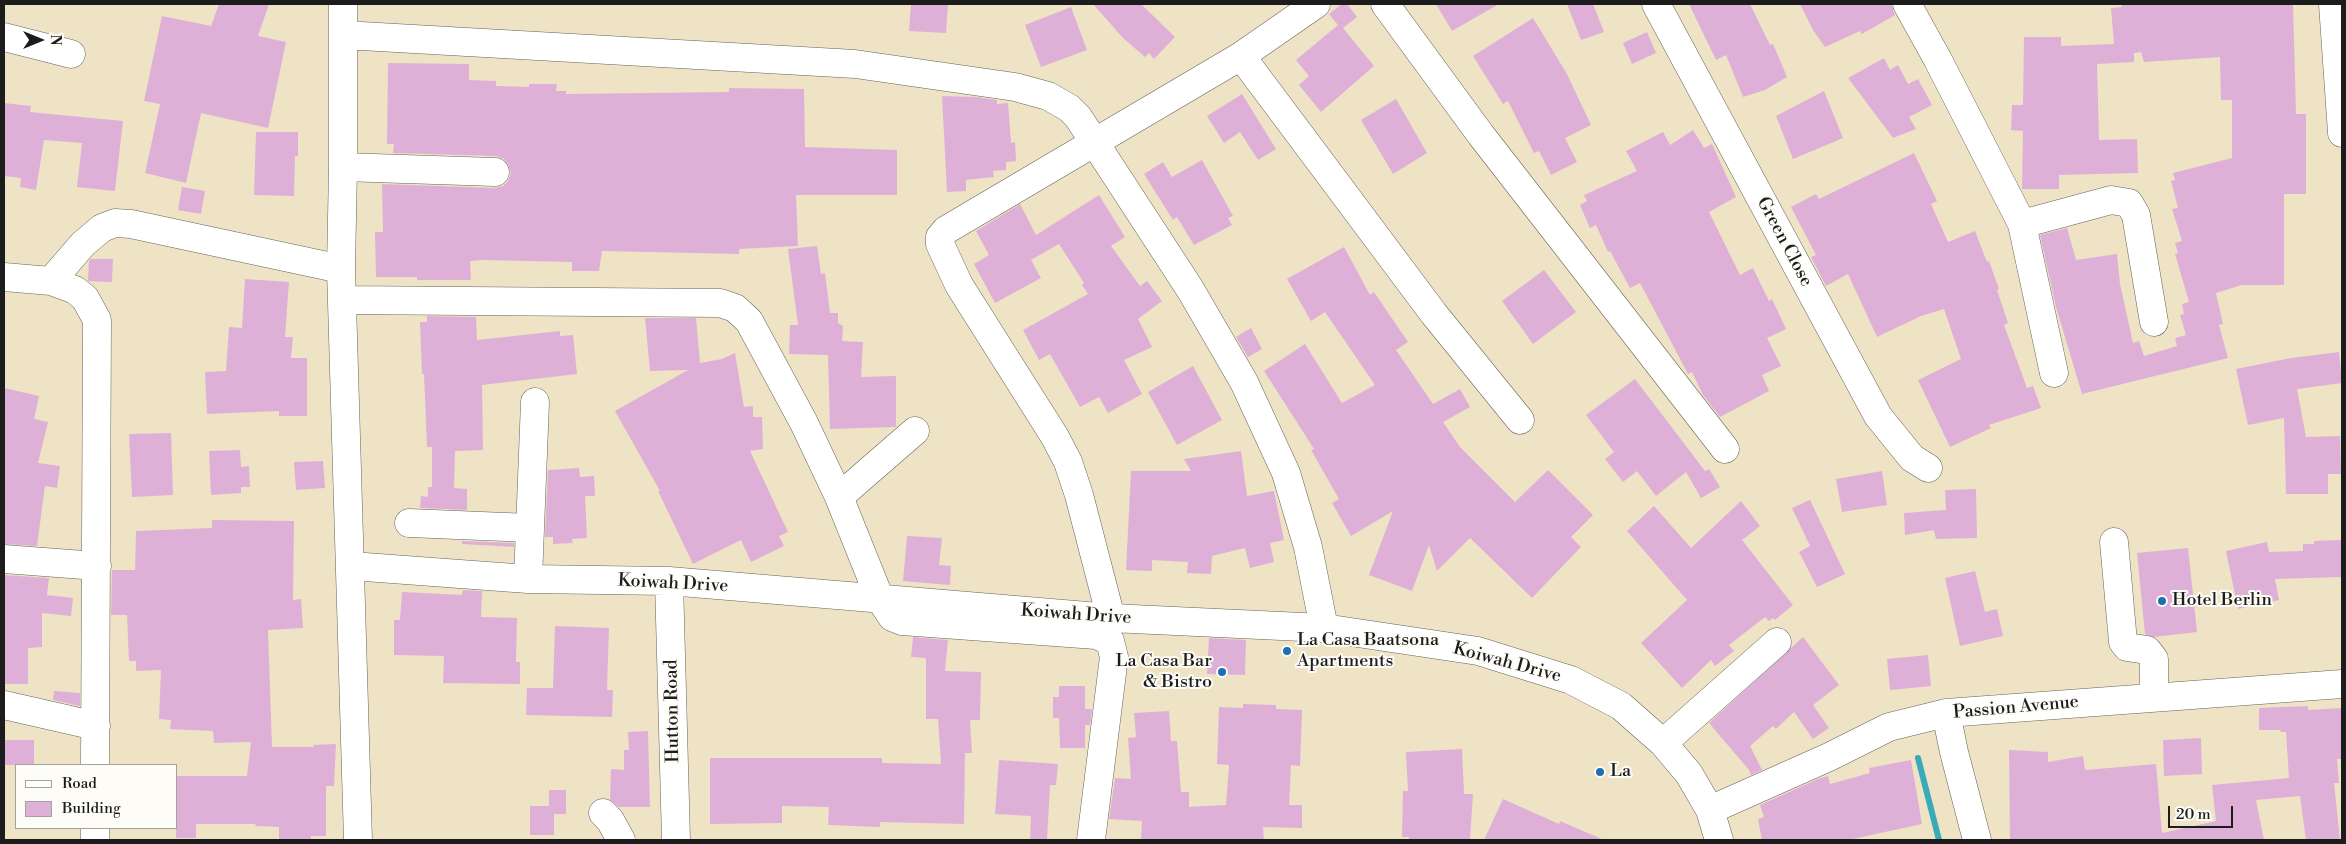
<!DOCTYPE html>
<html>
<head>
<meta charset="utf-8">
<style>
	body { margin:0 }
	#map { position:relative; width:2346px; height:844px; overflow:hidden; background:#eee3c5; font-family:"Libre Bodoni",serif }
	canvas { display:block }
	.frame { position:absolute; inset:0; border:5px solid #1c1c1c; pointer-events:none }
	.legend { position:absolute; left:15px; top:764px; width:162px; height:65px; box-sizing:border-box; background:#fdfcf7; border:1px solid #a3a29f; margin:0; padding:6px 9px; list-style:none; font-size:15px; color:#1c1c1c }
	.legend li { display:flex; align-items:center; gap:10px; height:25px }
	.legend b { width:25px; border:1px solid #a3a29f }
	.north { position:absolute; left:15px; top:15px; width:50px; height:50px; -webkit-text-stroke:4px #fdfcf7; paint-order:stroke; rotate:90deg; font-size:14px; font-weight:700; line-height:20px; text-align:center; color:#1c1c1c }
	.north::after { content:''; display:block; margin:auto; width:18px; height:22px; background:#1c1c1c; clip-path:polygon(50% 0,100% 100%,50% 72%,0 100%) }
	.scale { position:absolute; left:2168px; top:806px; width:65px; height:22px; box-sizing:border-box; border:2px solid #1c1c1c; border-top:0; padding-left:6px; font-size:15px; line-height:18px; white-space:nowrap; color:#1c1c1c; -webkit-text-stroke:4px #fdfcf7; paint-order:stroke }
</style>
</head>
<body>
<div id="map">
<canvas width="2346" height="844"></canvas>
<div class="frame"></div>
<ul class="legend">
<li><b style="height:6px;background:#fff"></b>Road</li>
<li><b style="height:14px;background:#dfb0d7"></b>Building</li>
</ul>
<div class="north">N</div>
<div class="scale">20 m</div>
</div>
<script>
const c = document.querySelector('canvas').getContext('2d');
c.lineJoin = 'round';
function toPath(rows) {
  const path = new Path2D();
  for (const r of rows) {
    path.moveTo(r[0], r[1]);
    for (let i = 2; i < r.length; i += 2) path.lineTo(r[i], r[i + 1]);
  }
  return path;
}
function stroke(path, color, width, dash) {
  c.strokeStyle = color;
  c.lineWidth = width;
  c.lineCap = dash ? 'butt' : 'round';
  c.setLineDash(dash || []);
  c.stroke(path);
}
function fillPath(path, color) {
  c.fillStyle = color;
  c.fill(path, 'evenodd');
}
function drawText(font, color, halo, rows, align = 'center') {
  c.font = font + ' "Libre Bodoni",serif';
  c.lineWidth = 4;
  c.setLineDash([]);
  c.textBaseline = 'middle';
  c.strokeStyle = halo;
  c.fillStyle = color;
  for (const [text, x, y, turn = 0] of rows) {
    c.save();
    c.translate(x, y);
    c.rotate((+turn || 0) * Math.PI / 180);
    c.textAlign = isNaN(turn) ? turn : align;
    if (halo) c.strokeText(text, 0, 0);
    c.fillText(text, 0, 0);
    c.restore();
  }
}
stroke(toPath([
	[1918,758,1939,840]
]), '#39aab7', 6);
fillPath(toPath([
	[219,4,269,4,258,36,286,42,268,128,201,113,186,183,145,173,160,104,144,101,162,16,211,26],
	[911,4,948,4,946,33,909,31],
	[1093,4,1141,4,1175,37,1154,59,1149,53,1145,57,1123,38],
	[1342,4,1347,4,1357,17,1343,28,1374,66,1321,112,1299,85,1309,76,1296,60,1338,25,1329,14],
	[1436,4,1499,4,1452,31],
	[1567,4,1593,4,1604,32,1581,40],
	[1689,4,1750,4,1770,45,1773,44,1787,77,1765,90,1743,97,1726,55,1716,60],
	[1800,4,1891,4,1895,15,1862,34,1860,31,1825,47,1813,30],
	[2121,4,2293,4,2296,114,2306,114,2306,194,2284,194,2284,285,2242,285,2216,293,2223,324,2219,325,2228,358,2082,394,2056,307,2040,235,2067,228,2076,260,2117,254,2120,284,2133,343,2139,341,2144,356,2177,346,2175,338,2186,335,2180,315,2184,314,2182,304,2189,302,2175,254,2178,253,2175,243,2182,241,2172,209,2178,208,2171,181,2175,180,2173,173,2232,158,2232,100,2221,100,2220,57,2144,62,2141,52,2134,53,2134,62,2097,64,2099,140,2137,139,2138,173,2059,175,2059,189,2022,189,2023,131,2011,130,2012,105,2023,105,2024,37,2061,37,2061,46,2114,44,2111,8,2122,7],
	[1071,7,1087,50,1041,67,1025,25],
	[1533,18,1567,74,1591,125,1565,138,1577,162,1551,175,1539,151,1534,153,1508,101,1503,104,1473,56],
	[1647,32,1656,53,1632,64,1623,43],
	[1884,58,1890,70,1898,65,1908,84,1918,79,1932,105,1909,117,1916,129,1893,138,1848,78],
	[388,63,469,64,469,80,496,81,496,86,529,87,529,84,557,84,556,91,566,91,566,94,729,92,729,88,804,89,805,147,897,150,897,195,796,195,798,246,739,249,739,254,602,251,599,271,572,271,572,262,483,260,470,261,471,280,417,280,417,277,376,277,375,232,383,232,382,184,494,188,503,186,508,181,511,173,508,164,504,159,496,156,393,153,394,144,387,144],
	[1824,91,1843,138,1793,159,1776,116],
	[1242,94,1276,149,1258,160,1240,132,1224,143,1207,116],
	[942,96,976,97,997,100,997,104,1008,103,1011,143,1015,142,1016,161,1006,162,1006,170,993,171,994,177,966,180,966,191,947,192],
	[1396,99,1427,153,1393,174,1361,120],
	[4,103,31,106,30,112,123,121,115,191,77,187,82,143,44,140,36,190,20,187,21,178,4,176],
	[1693,130,1704,148,1712,144,1736,197,1709,212,1740,275,1753,268,1769,301,1772,299,1786,329,1767,338,1781,366,1762,375,1769,391,1720,417,1703,395,1692,372,1688,374,1640,283,1630,288,1610,251,1608,252,1596,225,1590,228,1580,205,1587,201,1584,195,1637,171,1626,151,1663,132,1670,145],
	[256,132,298,132,298,156,295,156,294,196,254,195],
	[1914,153,1937,201,1931,204,1948,242,1975,231,1987,262,1989,261,1999,289,1997,290,2008,323,2004,325,2027,388,2033,386,2041,408,1989,425,1991,428,1950,447,1918,380,1961,359,1944,309,1921,316,1877,337,1848,274,1826,286,1811,257,1816,255,1791,207,1816,194,1819,199],
	[1202,160,1233,216,1228,218,1232,225,1194,245,1177,217,1173,220,1144,174,1163,162,1172,177],
	[182,187,205,191,201,214,178,210],
	[1099,195,1125,237,1111,246,1140,286,1147,281,1162,301,1138,319,1152,347,1124,360,1142,394,1108,413,1099,397,1080,407,1050,354,1039,360,1023,330,1088,294,1082,285,1084,283,1059,244,1031,260,1041,278,995,303,974,264,989,255,976,231,1020,204,1036,235],
	[817,246,821,274,825,273,830,313,838,313,838,323,843,326,842,341,863,342,861,377,896,376,896,427,830,429,828,355,789,354,790,325,798,325,788,249],
	[1344,247,1370,295,1374,292,1408,342,1396,350,1433,404,1460,389,1470,407,1443,422,1460,447,1515,502,1548,470,1593,515,1571,537,1581,547,1532,598,1470,538,1437,571,1429,545,1412,591,1369,575,1393,511,1351,536,1332,503,1339,499,1311,450,1314,449,1264,371,1305,344,1342,403,1375,385,1325,312,1311,321,1287,279],
	[91,259,113,259,112,282,88,281,89,261],
	[1544,270,1576,312,1533,344,1502,301],
	[245,279,289,282,285,337,293,337,291,358,307,358,307,416,279,416,279,411,207,414,205,372,226,371,229,327,242,328],
	[427,316,476,317,477,340,560,331,560,336,573,335,577,374,482,385,483,450,455,451,454,488,467,489,467,510,420,508,421,496,428,497,428,487,432,487,432,447,427,447,424,374,422,374,420,322,427,322],
	[645,318,696,318,700,363,722,359,735,353,744,407,753,406,753,417,762,417,763,449,750,451,788,532,779,536,784,546,751,562,741,540,693,564,658,491,660,491,615,411,688,370,650,371],
	[1251,328,1262,349,1248,357,1236,337],
	[2339,352,2342,383,2297,389,2306,437,2340,436,2341,474,2328,474,2328,494,2286,494,2284,418,2248,425,2236,369,2291,358],
	[1193,366,1222,420,1177,445,1148,392],
	[1635,379,1705,471,1709,469,1720,487,1701,498,1686,472,1656,496,1637,471,1623,482,1605,459,1614,452,1586,415],
	[4,388,39,396,34,419,48,422,38,463,60,466,57,488,45,486,37,546,4,544],
	[171,433,173,495,132,497,129,434],
	[240,450,241,467,249,466,250,487,241,487,241,493,211,495,209,451],
	[1241,451,1247,496,1274,491,1284,540,1270,543,1274,562,1250,568,1245,548,1212,556,1211,574,1187,573,1188,562,1152,560,1152,571,1126,570,1131,471,1191,471,1184,459],
	[323,461,325,488,296,490,294,462],
	[579,468,580,477,594,476,595,496,585,496,587,538,572,539,573,543,553,544,553,537,545,537,548,470],
	[1882,471,1887,505,1842,512,1836,479],
	[1976,489,1977,538,1936,539,1934,530,1905,535,1904,513,1946,510,1945,490],
	[1810,500,1845,574,1817,587,1799,552,1810,546,1792,508],
	[1741,501,1760,526,1742,540,1793,605,1775,620,1773,618,1769,621,1765,617,1729,645,1734,651,1715,666,1711,660,1682,688,1641,643,1687,600,1627,531,1654,506,1691,548],
	[212,520,294,521,293,600,301,599,303,628,268,630,272,747,314,747,313,745,336,744,334,786,326,786,326,836,311,836,311,840,279,840,279,827,256,826,255,824,196,824,196,838,176,838,176,776,247,776,251,742,214,743,213,731,170,729,171,720,159,719,161,670,136,671,136,661,129,661,127,615,111,615,112,570,135,570,136,531,212,528],
	[907,536,942,538,939,565,951,566,950,585,903,581],
	[2341,540,2342,577,2275,579,2279,600,2238,609,2226,551,2267,542,2269,552,2303,551,2303,544,2314,544,2314,541],
	[462,541,514,543,514,547,462,544],
	[2188,548,2197,632,2153,637,2145,634,2137,553],
	[1975,571,1985,612,1997,609,2003,636,1960,646,1945,578],
	[4,575,49,578,47,595,73,598,71,616,42,613,42,647,28,648,28,684,4,684],
	[463,590,482,591,481,617,517,618,516,662,520,662,520,684,443,683,444,656,394,655,394,620,400,620,402,592,462,595],
	[555,626,609,628,607,690,613,690,612,717,526,715,527,688,553,688],
	[913,637,948,640,945,671,981,672,980,720,970,720,972,753,965,753,964,824,880,822,880,827,828,825,829,807,782,806,782,823,710,824,710,758,882,758,882,763,941,764,938,719,926,719,926,658,911,657],
	[1803,637,1839,685,1813,705,1829,728,1813,739,1794,712,1776,729,1773,726,1750,746,1762,770,1751,775,1749,770,1709,723],
	[1209,638,1246,640,1245,675,1207,674],
	[1928,655,1931,686,1890,690,1887,659],
	[1059,686,1085,686,1085,709,1092,709,1090,725,1085,725,1085,748,1060,748,1059,718,1053,718,1053,697,1059,697],
	[54,691,80,693,80,706,53,700],
	[1243,704,1276,705,1276,709,1302,710,1300,766,1291,765,1289,805,1302,805,1302,828,1263,827,1264,840,1141,840,1142,821,1109,819,1115,778,1131,779,1128,738,1136,737,1134,713,1169,711,1171,741,1177,741,1181,792,1189,792,1189,807,1226,805,1229,765,1217,764,1219,707,1243,708],
	[2308,706,2308,710,2342,708,2342,759,2337,759,2339,783,2334,783,2340,840,2306,840,2300,796,2256,800,2264,840,2162,840,2162,838,2162,840,2010,840,2009,750,2048,752,2048,762,2083,756,2085,770,2156,764,2162,833,2216,821,2212,785,2289,778,2286,732,2281,732,2280,730,2259,730,2259,708],
	[648,731,650,807,619,807,610,800,611,769,624,770,624,750,629,750,628,732],
	[2201,738,2202,774,2164,776,2163,740],
	[4,740,34,740,34,765,4,765],
	[1462,749,1464,794,1473,794,1470,840,1409,840,1409,837,1402,837,1403,791,1408,791,1406,752],
	[999,760,1058,764,1056,785,1050,785,1047,840,1030,840,1031,816,995,814],
	[1911,760,1922,824,1848,840,1762,840,1758,819,1764,817,1760,805,1818,779,1828,776,1830,784,1870,773,1869,768],
	[549,790,566,790,566,814,554,814,554,835,530,835,530,806,549,806],
	[1503,799,1559,824,1560,821,1604,840,1484,840]
]), '#dfb0d7');
const minor = toPath([
	[343,4,343,167,341,269,358,840],
	[1385,4,1481,135,1725,449],
	[1656,4,1878,416,1912,458,1928,468],
	[1907,4,1938,60,2022,224,2111,200,2129,203,2136,215,2154,322],
	[2333,4,2342,133],
	[343,35,855,64,1015,87,1048,96,1069,108,1078,117,1190,289,1244,382,1286,473,1308,547,1324,628],
	[4,37,71,54],
	[1241,56,1434,314,1520,420],
	[343,167,495,172],
	[2022,224,2054,373],
	[4,277,51,281,75,290,85,298,97,320,95,765],
	[51,281,83,244,102,228,115,223,131,224,341,269],
	[342,300,720,303,735,308,749,321,804,423,839,497,880,599,892,617,902,621,1096,635,1110,641,1114,657,1091,840],
	[839,497,915,431],
	[409,523,530,528],
	[2114,542,2123,642,2127,647,2147,650,2154,659,2154,697],
	[4,559,97,566],
	[351,566,528,579,669,581,1111,618,1324,628,1478,651,1571,680,1621,706,1663,743,1689,774,1710,810,1719,840],
	[528,579,535,402],
	[669,581,676,840],
	[1111,618,1079,495,1068,462,1055,437,959,285,940,244,940,237,946,230,1241,56,1316,4],
	[4,705,96,726],
	[1946,713,1954,752,1977,840],
	[1663,743,1777,642],
	[1710,810,1829,757,1889,727,1946,713,2342,684],
	[603,813,610,820,621,840],
	[95,840,95,828]
]);
stroke(minor, '#666257', 29);
stroke(minor, '#fff', 28);
for (const [x, y, r, color] of [
	[2162,601,5,"#1f6fb2"],
	[1287,651,5,"#1f6fb2"],
	[1222,672,5,"#1f6fb2"],
	[1600,772,5,"#1f6fb2"]
]) {
  const dot = new Path2D();
  dot.arc(x, y, r, 0, 2 * Math.PI);
  c.fillStyle = color;
  c.fill(dot);
  stroke(dot, '#fdfcf7', 2);
}
drawText('18px', '#1c1c1c', '#fdfcf7', [
	["Green Close",1784,242,62],
	["Koiwah Drive",673,584,3],
	["Koiwah Drive",1076,615,4],
	["Koiwah Drive",1507,663,15],
	["Passion Avenue",2016,708,-5],
	["Hutton Road",673,711,-91]
]);
drawText('18px', '#1c1c1c', '#fdfcf7', [
	["Hotel Berlin",2172,601],
	["La Casa Baatsona",1297,641],
	["Apartments",1297,662],
	["La Casa Bar",1212,662,"right"],
	["& Bistro",1212,683,"right"],
	["La",1610,772]
], 'left');
</script>
</body>
</html>
